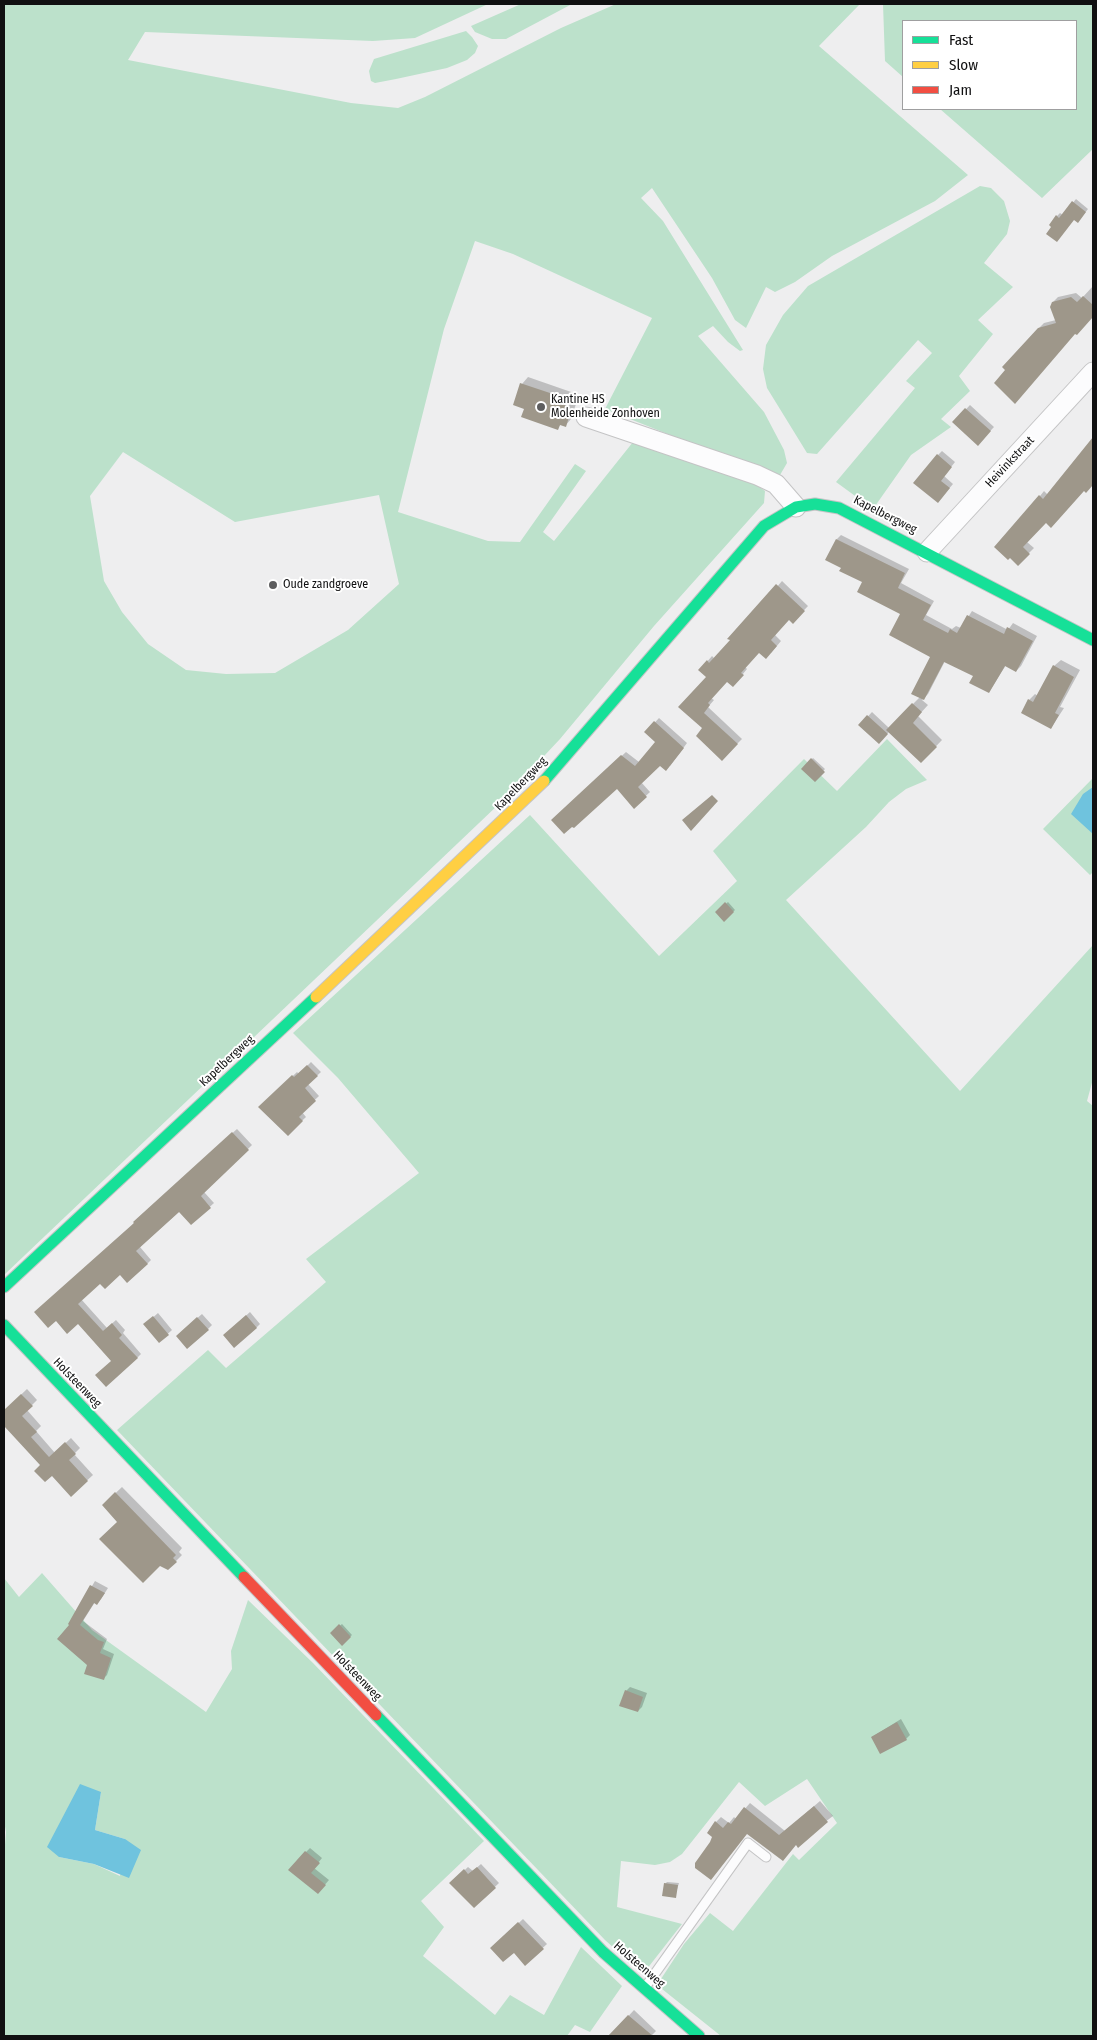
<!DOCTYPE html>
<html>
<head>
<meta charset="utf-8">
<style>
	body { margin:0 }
	#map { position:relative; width:1097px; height:2040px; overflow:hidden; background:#eeeeef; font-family:"Fira Sans Condensed",sans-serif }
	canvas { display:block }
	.frame { position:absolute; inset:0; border:5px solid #101011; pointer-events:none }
	.legend { position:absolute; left:902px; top:20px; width:175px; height:90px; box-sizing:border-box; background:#fff; border:1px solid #9f9fa0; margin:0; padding:6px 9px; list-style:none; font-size:15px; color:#101011 }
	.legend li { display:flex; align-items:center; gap:10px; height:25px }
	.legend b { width:25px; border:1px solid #9f9fa0 }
</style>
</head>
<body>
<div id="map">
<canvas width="1097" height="2040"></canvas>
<div class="frame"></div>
<ul class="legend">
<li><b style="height:6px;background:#16e098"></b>Fast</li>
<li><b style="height:6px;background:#ffcf43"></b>Slow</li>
<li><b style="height:6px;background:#f24e42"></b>Jam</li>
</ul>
</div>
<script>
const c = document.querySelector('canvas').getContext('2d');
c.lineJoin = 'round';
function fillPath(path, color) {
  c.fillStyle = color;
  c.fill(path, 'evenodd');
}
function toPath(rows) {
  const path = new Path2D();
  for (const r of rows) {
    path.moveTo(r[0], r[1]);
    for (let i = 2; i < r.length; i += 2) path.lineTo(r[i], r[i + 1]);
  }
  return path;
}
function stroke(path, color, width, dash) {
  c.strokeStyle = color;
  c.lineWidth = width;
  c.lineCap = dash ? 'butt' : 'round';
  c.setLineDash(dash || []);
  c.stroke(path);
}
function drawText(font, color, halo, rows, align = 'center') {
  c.font = font + ' "Fira Sans Condensed",sans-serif';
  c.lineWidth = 4;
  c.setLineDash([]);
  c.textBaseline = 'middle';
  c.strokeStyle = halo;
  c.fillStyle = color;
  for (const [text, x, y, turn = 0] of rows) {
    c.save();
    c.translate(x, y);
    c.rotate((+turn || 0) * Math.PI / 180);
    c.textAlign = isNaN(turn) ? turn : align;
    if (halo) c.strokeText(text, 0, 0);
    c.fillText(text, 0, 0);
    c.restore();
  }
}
fillPath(toPath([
	[4,4,488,4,415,38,373,41,145,32,128,60,351,103,398,108,425,97,561,28,616,4,860,4,819,46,968,175,935,201,832,256,795,282,775,292,766,287,746,328,735,320,712,278,652,188,641,198,663,221,743,350,740,351,728,342,713,326,698,336,764,412,784,450,787,463,780,475,765,473,605,409,652,318,513,254,475,241,444,329,398,512,488,541,520,542,575,464,586,471,543,532,554,541,637,437,754,483,765,491,764,503,654,626,560,739,499,804,4,1275],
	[123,452,235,522,379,495,399,584,348,630,275,673,226,674,186,670,148,644,122,612,104,581,90,496],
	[521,4,572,4,506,39,492,39,475,32,471,26],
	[883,4,1093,4,1093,149,1042,198,940,109,1076,109,1076,21,903,21,903,77,885,61],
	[466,31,472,37,478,46,475,53,467,60,447,68,396,79,375,83,371,81,369,71,374,59],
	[980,186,991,188,1004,201,1010,221,1007,234,984,263,1013,287,978,320,993,334,959,376,970,391,941,419,951,427,911,455,873,509,836,482,915,388,906,381,932,353,918,340,817,454,807,453,767,388,763,369,766,345,783,315,808,286],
	[887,739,927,780,906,789,889,802,866,827,786,900,960,1091,1093,945,1093,1079,1087,1101,1093,1106,1093,2036,721,2036,657,1985,684,1944,710,1913,733,1931,793,1854,799,1860,837,1823,807,1779,765,1806,739,1782,682,1854,670,1862,655,1865,621,1861,617,1907,682,1924,643,1974,605,1940,117,1430,208,1350,226,1368,326,1282,306,1259,419,1173,338,1078,293,1033,530,815,659,956,737,881,713,851,804,759,837,791],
	[1092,779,1093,872,1090,875,1043,829],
	[42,1573,92,1630,206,1712,232,1669,231,1651,248,1600,313,1663,484,1841,421,1901,444,1927,423,1956,495,2015,510,1995,544,2015,581,1947,622,1986,590,2032,575,2025,567,2036,4,2036,4,1857,6,1832,4,1821,4,1578,19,1597],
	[101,1792,95,1830,125,1839,120,1876,94,1864,59,1857]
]), '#bce1cb');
fillPath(toPath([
	[1093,787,1093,834,1071,814,1083,794],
	[80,1784,101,1792,95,1830,125,1839,141,1850,129,1878,94,1864,59,1857,47,1847]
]), '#6fc3de');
fillPath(toPath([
	[1076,199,1088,209,1081,218,1074,218,1052,227,1057,216,1060,213,1063,215],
	[1093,286,1093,316,1081,329,1039,328,1044,323,1056,320,1053,302,1058,297,1076,293,1082,298],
	[528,377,574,393,571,402,576,404,571,419,565,426,561,424,557,428,525,408,522,384],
	[970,405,994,427,978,444,954,422],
	[1093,439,1093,483,1046,521,1027,542,1034,548,1018,564,1010,557,1040,496,1044,491,1048,495],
	[942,451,955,462,944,476,953,484,941,498,938,455],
	[841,535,909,569,901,583,934,601,926,615,952,629,956,626,961,628,972,611,1008,630,1013,623,1037,636,1021,666,1016,671,1006,665,989,692,975,676,945,661,928,694,922,700,928,705,918,716,942,740,921,762,889,732,879,742,860,725,872,712,889,728,920,697,932,656,902,614,863,581,843,568,837,539],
	[782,581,808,606,793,622,789,618,775,635,781,641,771,653,759,652,745,667,747,669,738,680,727,680,711,698,714,700,708,707,742,739,722,759,704,728,680,707,708,677,700,670,712,656,715,659],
	[1061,660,1080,670,1060,707,1064,708,1051,728,1029,700,1035,694,1038,696,1054,666],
	[659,718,687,743,670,766,660,764,641,782,650,792,634,807,617,788,553,820,626,752,639,762,657,742,646,732],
	[813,758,825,769,815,780,803,769],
	[728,902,735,910,724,920,717,912],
	[311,1062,321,1072,308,1084,319,1096,302,1112,306,1117,288,1134,260,1107,297,1072,299,1074],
	[237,1129,252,1145,204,1192,214,1203,191,1224,180,1211,140,1247,151,1260,147,1264,100,1282,81,1299,107,1328,116,1320,125,1330,123,1333,141,1354,137,1358,113,1360,78,1323,56,1319,138,1218],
	[250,1312,260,1324,256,1328,229,1331],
	[158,1313,172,1330,159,1342,149,1321],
	[202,1314,212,1325,208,1329,181,1332],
	[27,1389,37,1400,27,1410,41,1426,36,1431,55,1453,71,1438,80,1448,74,1454,93,1475,71,1495,4,1424,4,1418,7,1415,4,1411],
	[122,1487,182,1548,179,1552,182,1555,168,1569,103,1505],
	[95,1581,108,1588,101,1599,97,1603,95,1602,83,1621,107,1639,103,1649,114,1654,107,1675,103,1679,89,1664,70,1623],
	[342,1624,352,1635,342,1644,331,1633],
	[630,1687,647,1693,642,1707,638,1711,626,1691],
	[901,1719,910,1735,906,1739,872,1737],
	[820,1801,833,1816,796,1844,783,1860,747,1833,711,1879,711,1842,716,1822,721,1817,729,1823,734,1817,736,1819,750,1803,785,1831],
	[310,1848,322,1858,314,1868,329,1880,322,1888,297,1861],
	[481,1864,499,1883,474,1907,451,1883,468,1867,473,1871],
	[667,1882,679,1883,675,1896,665,1884],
	[523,1919,547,1944,525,1964,514,1952,492,1948],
	[634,2010,656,2031,651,2036,610,2036]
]), '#0003');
fillPath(toPath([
	[1072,201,1086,212,1078,223,1074,220,1057,242,1046,234,1051,227,1049,225,1056,215,1059,218],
	[1083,296,1093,305,1093,317,1077,335,1075,334,1015,404,994,383,1005,370,1002,367,1038,328,1056,323,1050,307,1052,302,1071,297,1077,302],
	[520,383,568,399,565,408,571,410,566,427,560,425,558,430,521,417,524,409,513,405],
	[965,408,991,431,978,446,952,422],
	[1093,437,1093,485,1086,493,1084,491,1051,528,1046,523,1023,547,1030,554,1018,566,1010,558,1008,560,994,547,1039,495,1043,499],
	[937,454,952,467,941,481,950,488,938,503,913,483],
	[836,539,905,573,898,588,931,605,923,620,948,633,950,629,957,633,967,615,1004,634,1007,627,1033,641,1016,672,1005,666,989,693,969,683,973,676,944,662,924,700,911,694,930,657,889,635,900,614,857,592,862,582,839,571,841,568,825,560],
	[776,584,805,611,793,624,789,620,771,640,777,646,766,659,759,653,741,673,744,675,733,687,727,682,708,703,710,705,704,713,738,744,722,761,696,736,702,728,678,707,706,677,698,670,707,660,709,663,730,640,727,639],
	[1053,665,1074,677,1055,713,1059,715,1051,729,1021,713,1028,699,1033,702],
	[912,703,922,712,913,723,937,747,921,763,886,730],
	[867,715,888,734,879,744,858,725],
	[654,721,684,748,666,771,660,766,638,787,647,797,634,809,617,789,574,828,572,827,564,834,551,820,621,755,635,766,655,742,644,732],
	[811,758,825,772,815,782,801,769],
	[712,795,718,801,691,831,682,820],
	[725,902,734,912,724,922,715,912],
	[307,1065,318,1076,305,1088,316,1101,299,1117,303,1121,288,1136,258,1107,292,1075,294,1077],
	[232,1132,249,1150,201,1196,211,1208,191,1225,179,1212,136,1251,148,1264,127,1283,120,1275,105,1289,100,1284,78,1304,103,1331,112,1323,122,1335,119,1338,138,1358,106,1387,95,1375,111,1361,78,1324,67,1334,56,1321,48,1328,34,1312,134,1223,133,1222],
	[246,1315,257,1328,234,1348,223,1335],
	[153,1316,169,1335,159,1343,143,1324],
	[197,1317,209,1330,187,1349,176,1336],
	[21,1394,33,1406,22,1416,37,1432,31,1437,49,1457,65,1442,76,1454,69,1460,88,1481,71,1497,52,1476,45,1482,34,1471,40,1465,4,1426,4,1410],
	[115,1492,176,1555,173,1558,177,1562,168,1570,160,1566,143,1583,99,1539,117,1522,102,1505],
	[90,1585,105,1593,97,1605,94,1603,80,1625,98,1640,104,1642,100,1653,111,1658,104,1680,84,1674,87,1665,57,1639,69,1625,68,1624],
	[339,1624,351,1637,342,1646,330,1633],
	[625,1690,643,1697,638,1712,619,1706],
	[897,1722,907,1740,880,1754,871,1737],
	[814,1806,828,1822,798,1848,796,1845,783,1861,747,1834,711,1880,695,1868,695,1863,710,1842,712,1837,707,1833,715,1821,723,1828,728,1822,731,1824,744,1807,779,1835],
	[305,1851,320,1863,311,1873,326,1885,318,1894,288,1870],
	[477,1867,496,1888,474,1908,449,1883,464,1869,468,1874],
	[664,1883,678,1885,676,1898,662,1896],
	[518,1922,544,1949,525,1966,514,1953,503,1962,490,1948],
	[628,2015,653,2036,608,2036]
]), '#9e978a');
const lane = toPath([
	[646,1986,748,1843,766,1857]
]);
const street = toPath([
	[586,417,757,475,776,484,796,507],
	[927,552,1093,372]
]);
const fast = toPath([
	[544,781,764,526,796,507,815,504,839,508,1093,640],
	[4,1287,316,997],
	[4,1325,244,1577],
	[376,1715,603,1952,699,2036]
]);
const slow = toPath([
	[316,997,544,781]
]);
const jam = toPath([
	[244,1577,376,1715]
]);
stroke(lane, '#c4c4c5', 11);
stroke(street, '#c4c4c5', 21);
stroke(fast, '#c4c4c5', 13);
stroke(slow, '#c4c4c5', 13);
stroke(jam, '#c4c4c5', 13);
stroke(lane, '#fcfcfd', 9);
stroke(street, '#fcfcfd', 19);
stroke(fast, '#16e098', 11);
stroke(slow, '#ffcf43', 11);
stroke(jam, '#f24e42', 11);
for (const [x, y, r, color] of [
	[541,407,5,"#5e5e5f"],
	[273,585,5,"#5e5e5f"]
]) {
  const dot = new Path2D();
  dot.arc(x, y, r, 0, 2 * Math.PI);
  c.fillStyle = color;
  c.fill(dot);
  stroke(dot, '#fff', 2);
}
drawText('12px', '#101011', '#fff', [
	["Kantine HS",551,400],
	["Molenheide Zonhoven",551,414],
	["Oude zandgroeve",283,585]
], 'left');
drawText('12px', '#101011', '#fff', [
	["Heivinkstraat",1010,462,-47],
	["Kapelbergweg",885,515,27],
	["Kapelbergweg",521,784,-46],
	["Kapelbergweg",227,1061,-43],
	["Holsteenweg",77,1383,46],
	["Holsteenweg",357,1676,46],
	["Holsteenweg",639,1965,41]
]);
</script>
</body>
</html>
